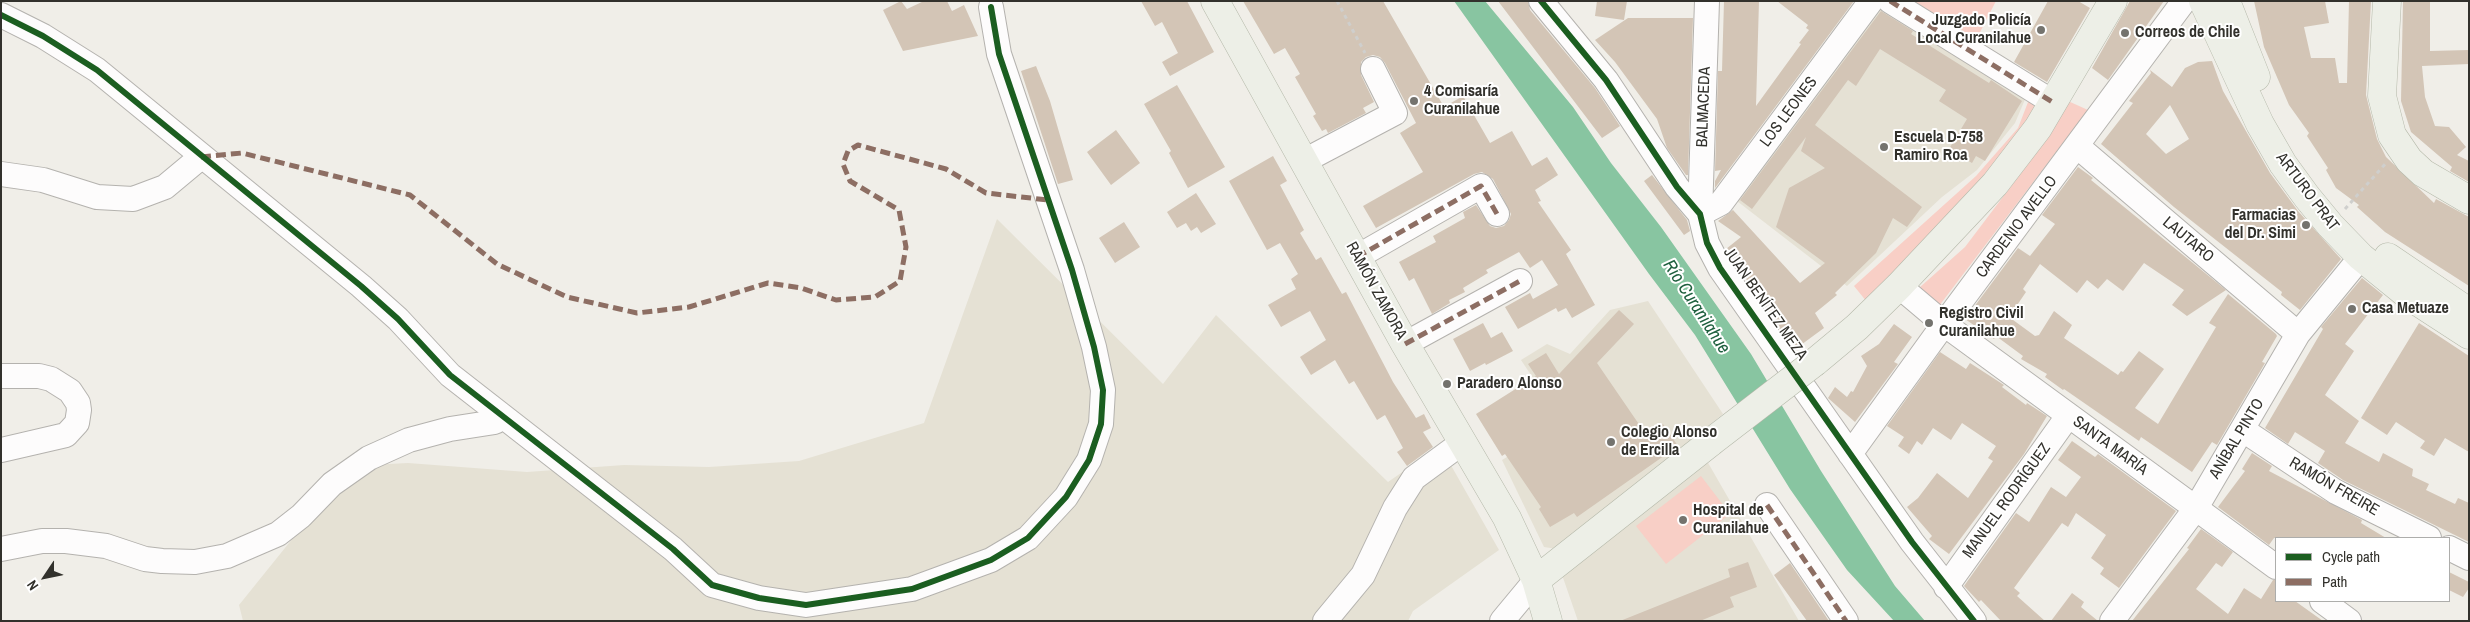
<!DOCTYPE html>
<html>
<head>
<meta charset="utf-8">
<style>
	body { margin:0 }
	#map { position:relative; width:2470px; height:622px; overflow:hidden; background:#f0eee8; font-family:"Archivo Narrow",sans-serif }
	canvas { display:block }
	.frame { position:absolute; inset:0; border:2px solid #32312c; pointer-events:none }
	.legend { position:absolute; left:2275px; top:537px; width:175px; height:65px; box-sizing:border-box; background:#fff; border:1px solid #adadab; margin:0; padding:6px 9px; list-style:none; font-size:15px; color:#32312c }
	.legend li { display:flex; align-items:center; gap:10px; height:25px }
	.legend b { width:25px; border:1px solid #adadab }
	.north { position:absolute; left:20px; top:552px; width:50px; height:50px; -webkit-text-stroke:4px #fff; paint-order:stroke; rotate:236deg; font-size:14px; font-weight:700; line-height:20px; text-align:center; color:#32312c }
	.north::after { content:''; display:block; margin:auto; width:18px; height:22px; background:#32312c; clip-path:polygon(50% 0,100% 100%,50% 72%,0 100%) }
</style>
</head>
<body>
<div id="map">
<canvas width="2470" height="622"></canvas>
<div class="frame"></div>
<ul class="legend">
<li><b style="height:6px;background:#1b5e20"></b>Cycle path</li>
<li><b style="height:6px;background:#8d6e63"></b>Path</li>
</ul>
<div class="north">N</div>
</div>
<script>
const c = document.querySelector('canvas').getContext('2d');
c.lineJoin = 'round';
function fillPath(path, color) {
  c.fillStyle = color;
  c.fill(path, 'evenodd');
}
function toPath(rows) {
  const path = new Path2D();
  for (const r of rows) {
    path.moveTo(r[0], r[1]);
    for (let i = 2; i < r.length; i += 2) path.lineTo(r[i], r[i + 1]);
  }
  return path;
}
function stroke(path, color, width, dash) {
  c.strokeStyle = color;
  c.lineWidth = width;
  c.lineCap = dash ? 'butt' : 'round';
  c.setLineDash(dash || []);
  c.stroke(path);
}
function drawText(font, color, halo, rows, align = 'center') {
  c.font = font + ' "Archivo Narrow",sans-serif';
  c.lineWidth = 4;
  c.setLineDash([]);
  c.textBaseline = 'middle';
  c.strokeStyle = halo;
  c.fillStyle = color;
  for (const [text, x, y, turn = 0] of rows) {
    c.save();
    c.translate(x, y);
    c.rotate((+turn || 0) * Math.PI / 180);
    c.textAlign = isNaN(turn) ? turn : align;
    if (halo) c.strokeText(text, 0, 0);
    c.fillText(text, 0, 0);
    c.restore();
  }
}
fillPath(toPath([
	[1876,1,2032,83,2015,123,1977,170,1942,197,1847,286,1733,198],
	[997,219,1163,384,1216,315,1388,482,1440,446,1499,550,1413,611,1408,621,243,621,239,605,351,466,408,463,527,472,624,465,709,467,799,461,924,423],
	[1648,301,1723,414,1557,549,1544,547,1502,460,1563,423,1521,360,1547,344,1570,354,1610,310],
	[1707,461,1799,621,1578,621,1560,569]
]), '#e5e1d4');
fillPath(toPath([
	[1898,1,1996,1,1974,44],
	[2030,97,2051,112,1871,307,1854,286,1976,176,2018,128],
	[2068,101,2088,110,1939,306,1919,288,1965,247,2043,144],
	[1701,476,1730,514,1666,564,1636,526]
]), '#f8cfc6');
fillPath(toPath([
	[1454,1,1485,1,1573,107,1611,163,1661,227,1751,354,1821,471,1895,586,1925,621,1894,621,1847,570,1790,489,1695,335,1649,274]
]), '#88c5a1');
fillPath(toPath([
	[901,1,907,9,924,1,947,1,952,11,964,5,978,36,903,51,883,10],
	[1141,1,1187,1,1214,52,1170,76,1162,62,1178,53,1162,22,1155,26],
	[1243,1,1383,1,1444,107,1463,96,1490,143,1512,131,1532,166,1547,157,1558,175,1535,190,1541,201,1538,202,1571,250,1566,254,1595,305,1572,318,1566,308,1558,312,1556,308,1518,329,1505,307,1530,293,1533,299,1558,285,1542,260,1530,268,1519,252,1486,270,1488,273,1463,288,1465,292,1449,300,1450,303,1432,314,1414,278,1409,281,1399,262,1436,242,1433,236,1465,218,1463,212,1476,205,1490,226,1496,228,1504,226,1509,220,1511,214,1493,179,1482,172,1474,174,1376,228,1363,206,1423,172,1400,133,1416,123,1385,63,1380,57,1373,55,1366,57,1361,62,1361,75,1374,102,1363,108,1366,113,1328,133,1326,129,1322,131,1313,116,1316,114,1295,77,1300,74,1285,48,1274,54],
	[1498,1,1528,1,1530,10,1595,88,1620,126,1602,138],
	[1597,1,1627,1,1624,20,1595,16],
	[1724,1,1759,1,1756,106,1801,44,1799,43,1809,30,1806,28,1808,25,1777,1,1854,1,1715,188,1715,181,1721,170,1715,171,1718,71,1722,71],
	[2048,1,2078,1,2090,8,2047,82,2014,62],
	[2130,1,2164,1,2108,80,2092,68],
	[2254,1,2325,1,2329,23,2304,27,2311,58,2335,58,2339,83,2347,83,2349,1,2371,1,2366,95,2377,139,2386,157,2434,203,2436,199,2469,217,2469,286,2385,232,2357,207,2359,205,2336,188,2326,170,2328,168,2307,136,2309,133,2289,105,2264,47],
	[2403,1,2430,1,2430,51,2469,50,2469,64,2422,66,2425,97,2435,126,2449,127,2466,147,2457,155,2469,161,2469,182,2450,171,2452,167,2411,132,2401,101],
	[1881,11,1913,31,1911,34,1989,83,1991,80,2022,101,1985,161,1976,156,1972,163,1949,149,1967,119,1939,101,1946,90,1880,49,1856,86,1848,80,1815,125,1922,207,1907,227,1893,218,1876,253,1835,293,1837,295,1815,313,1824,328,1794,350,1726,249,1741,237,1718,221,1733,210,1800,283,1825,263,1776,227,1789,188,1825,168,1801,151,1806,137,1752,209,1740,200],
	[1628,18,1693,18,1688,175,1686,175,1667,148,1657,119,1615,62,1595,40],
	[2212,61,2223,91,2270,173,2298,211,2341,259,2300,310,2281,295,2282,292,2174,207,2101,144,2133,103,2129,101,2151,73,2150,70,2172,87,2185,68,2198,62],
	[2170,105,2189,139,2166,154,2146,134],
	[1036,66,1050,101,1073,180,1058,184,1021,71],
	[1177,85,1225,167,1188,188,1169,153,1171,151,1144,104],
	[1116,130,1140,163,1111,185,1087,152],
	[1273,156,1287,181,1280,185,1304,230,1300,233,1316,260,1321,257,1342,294,1346,292,1393,382,1416,418,1424,414,1431,428,1423,432,1433,447,1407,466,1397,452,1403,448,1385,415,1377,420,1354,381,1349,384,1335,360,1311,375,1300,357,1326,340,1310,311,1281,327,1268,305,1296,289,1291,279,1298,274,1280,243,1267,250,1229,181],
	[2078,167,2093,178,2091,180,2226,290,2187,316,2172,305,2184,290,2144,263,2123,291,2107,279,2098,289,2087,280,2077,293,2040,264,2023,289,2026,292,2009,317,2035,336,2039,335,2054,311,2072,325,2064,338,2118,375,2121,371,2123,372,2139,351,2164,369,2135,408,2158,424,2216,327,2209,323,2228,294,2276,334,2277,336,2262,362,2265,363,2217,445,2212,442,2192,472,2141,437,2139,441,2064,389,2063,390,2045,377,2047,374,2021,359,2023,356,1996,336,1994,339,1965,319,2018,248,2030,256,2055,224,2042,215],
	[1652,175,1687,220,1690,231,1684,235,1644,181],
	[1196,193,1216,224,1201,233,1197,227,1191,231,1186,223,1177,228,1167,212],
	[1124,222,1140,247,1115,263,1099,238],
	[2362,278,2383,295,2345,344,2354,351,2325,395,2359,421,2345,443,2379,462,2383,453,2413,469,2412,476,2429,484,2426,490,2455,504,2458,498,2469,503,2469,542,2343,480,2318,463,2325,451,2295,432,2288,444,2265,428,2323,329,2321,327],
	[1619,310,1634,324,1597,363,1647,436,1663,424,1678,446,1577,517,1574,513,1550,527,1539,509,1541,507,1505,454,1502,456,1476,414,1536,376,1528,364,1546,353,1559,374],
	[1483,323,1491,338,1502,332,1513,351,1486,365,1485,363,1470,371,1453,339],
	[2419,323,2469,356,2469,452,2445,438,2434,456,2420,448,2425,441,2396,422,2387,435,2361,418],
	[1894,324,1912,337,1894,362,1898,364,1855,422,1828,398,1835,387,1847,397,1851,391,1853,392,1867,366,1861,356,1879,344],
	[1940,352,1966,369,1970,363,2004,385,2002,387,2026,405,2027,403,2047,416,2024,454,1949,554,1929,539,1932,536,1907,507,1918,498,1937,473,1968,498,1993,461,1988,458,1996,446,1962,423,1951,440,1933,428,1922,445,1917,441,1909,454,1898,446,1904,437,1887,426],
	[2072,441,2095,457,2098,454,2176,511,2119,588,2100,574,2104,568,2091,558,2106,535,2076,513,2068,527,2062,523,2014,588,2020,593,2017,596,2045,621,2001,621,1981,600,1979,602,1964,586,2016,513,2029,522,2051,487,2066,497,2081,477,2058,460],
	[2252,453,2272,466,2269,471,2362,520,2361,523,2386,538,2274,538,2269,545,2218,507,2245,471,2242,469],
	[2201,529,2233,552,2222,567,2216,563,2196,589,2228,614,2244,588,2261,599,2273,580,2276,580,2276,601,2295,601,2323,621,2132,621,2189,549,2187,548],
	[1748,562,1757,587,1730,597,1734,607,1700,621,1620,621,1730,577,1728,569],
	[1790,563,1829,621,1807,621,1774,575],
	[2449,572,2469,582,2469,588,2463,597,2449,590],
	[2072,593,2084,602,2081,607,2098,621,2051,621]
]), '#d3c5b6');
const minor = toPath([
	[1541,1,1606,80,1677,187,1700,214,1707,243,1720,268,1912,542,1974,621],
	[1890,1,2054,103],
	[1,15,43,36,97,70,361,286,398,319,450,375,673,549,712,585,759,598,806,605,912,589,991,560,1028,538,1066,497,1089,460,1101,424,1103,390,1094,347,1072,270,999,54,991,7],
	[2077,146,2298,334],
	[1304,161,1395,113,1373,69],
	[1,174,43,180,97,197,133,199,165,187,201,157],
	[1700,214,1721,203,1871,1],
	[1700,214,1707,1],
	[1357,257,1481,186,1497,214],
	[1899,286,1944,324,2276,567],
	[1405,344,1520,281],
	[1,376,39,376,51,379,70,391,78,403,79,410,77,423,66,435,1,450],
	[2243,430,2336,492,2429,538],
	[1850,454,1944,324,2184,1],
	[1767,505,1846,621],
	[2449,548,2469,558],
	[1,549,42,541,66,541,106,546,145,559,162,561,195,562,227,556,278,534,301,516,332,484,369,458,409,440,450,429,495,422,501,415],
	[1946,587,2068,416],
	[2322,601,2349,621],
	[1325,621,1363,575,1395,508,1414,478,1463,442],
	[1502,621,1536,580],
	[2112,621,2196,508,2298,334,2361,257]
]);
const major = toPath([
	[1215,1,1405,344,1507,518,1536,580,1548,621],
	[2203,1,2260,124,2283,164,2307,197,2330,225,2361,257,2409,296,2469,335],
	[2226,1,2256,77],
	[2387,1,2382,96,2392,135,2409,160,2423,173,2469,200],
	[2388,257,2469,312],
	[1815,362,1857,327,1899,286,1995,184,2038,128,2113,1],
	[1536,580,1711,442]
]);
stroke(minor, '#b4b2ae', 26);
stroke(major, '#b4b8a9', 29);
stroke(toPath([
	[1337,1,1365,53],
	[2345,209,2386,163]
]), '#cfcfcd', 3, [4, 4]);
stroke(minor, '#fdfcfc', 24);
stroke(major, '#edefe7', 28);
const majorBridge = toPath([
	[1711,442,1815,362]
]);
stroke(majorBridge, '#b4b8a9', 29, []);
stroke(majorBridge, '#edefe7', 28);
stroke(toPath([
	[1890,1,2054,103],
	[201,157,242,153,410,195,497,264,567,297,637,313,689,307,768,283,801,288,836,300,875,297,900,281,906,247,899,210,850,181,843,164,848,151,858,145,946,169,986,193,1048,200],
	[1357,257,1481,186,1497,214],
	[1405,344,1520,281],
	[1767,505,1846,621]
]), '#8d6e63', 5, [10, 5]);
stroke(toPath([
	[1541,1,1606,80,1677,187,1700,214,1707,243,1720,268,1912,542,1974,621],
	[1,15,43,36,97,70,361,286,398,319,450,375,673,549,712,585,759,598,806,605,912,589,991,560,1028,538,1066,497,1089,460,1101,424,1103,390,1094,347,1072,270,999,54,991,7]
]), '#1b5e20', 6);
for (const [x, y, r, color] of [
	[2041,30,5,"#74736e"],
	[2125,33,5,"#74736e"],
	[1414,101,5,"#74736e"],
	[1884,147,5,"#74736e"],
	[2306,225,5,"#74736e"],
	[2352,309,5,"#74736e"],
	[1929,323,5,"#74736e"],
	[1447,384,5,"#74736e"],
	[1611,442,5,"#74736e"],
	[1683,520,5,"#74736e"]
]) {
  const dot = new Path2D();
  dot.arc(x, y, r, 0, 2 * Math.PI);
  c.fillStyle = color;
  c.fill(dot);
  stroke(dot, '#fff', 2);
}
drawText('bold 16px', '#32312c', '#fff', [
	["Juzgado Policía",2031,21,"right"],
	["Local Curanilahue",2031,39,"right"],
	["Correos de Chile",2135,33],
	["4 Comisaría",1424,92],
	["Curanilahue",1424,110],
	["Escuela D-758",1894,138],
	["Ramiro Roa",1894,156],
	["Farmacias",2296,216,"right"],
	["del Dr. Simi",2296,234,"right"],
	["Casa Metuaze",2362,309],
	["Registro Civil",1939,314],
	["Curanilahue",1939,332],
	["Paradero Alonso",1457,384],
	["Colegio Alonso",1621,433],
	["de Ercilla",1621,451],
	["Hospital de",1693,511],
	["Curanilahue",1693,529]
], 'left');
drawText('16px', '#32312c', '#fff', [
	["BALMACEDA",1704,107,-88],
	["LOS LEONES",1789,112,-53],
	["ARTURO PRAT",2307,192,53],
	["CARDENIO AVELLO",2017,227,-53],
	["LAUTARO",2188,240,40],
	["RAMÓN ZAMORA",1376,291,61],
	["JUAN BENÍTEZ MEZA",1765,304,55],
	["ANÍBAL PINTO",2237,439,-59],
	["SANTA MARÍA",2110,446,36],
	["RAMÓN FREIRE",2334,487,30],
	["MANUEL RODRÍGUEZ",2007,501,-54]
]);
drawText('italic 18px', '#1f603f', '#fff', [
	["Río Curanilahue",1696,307,57]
]);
</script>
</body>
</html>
